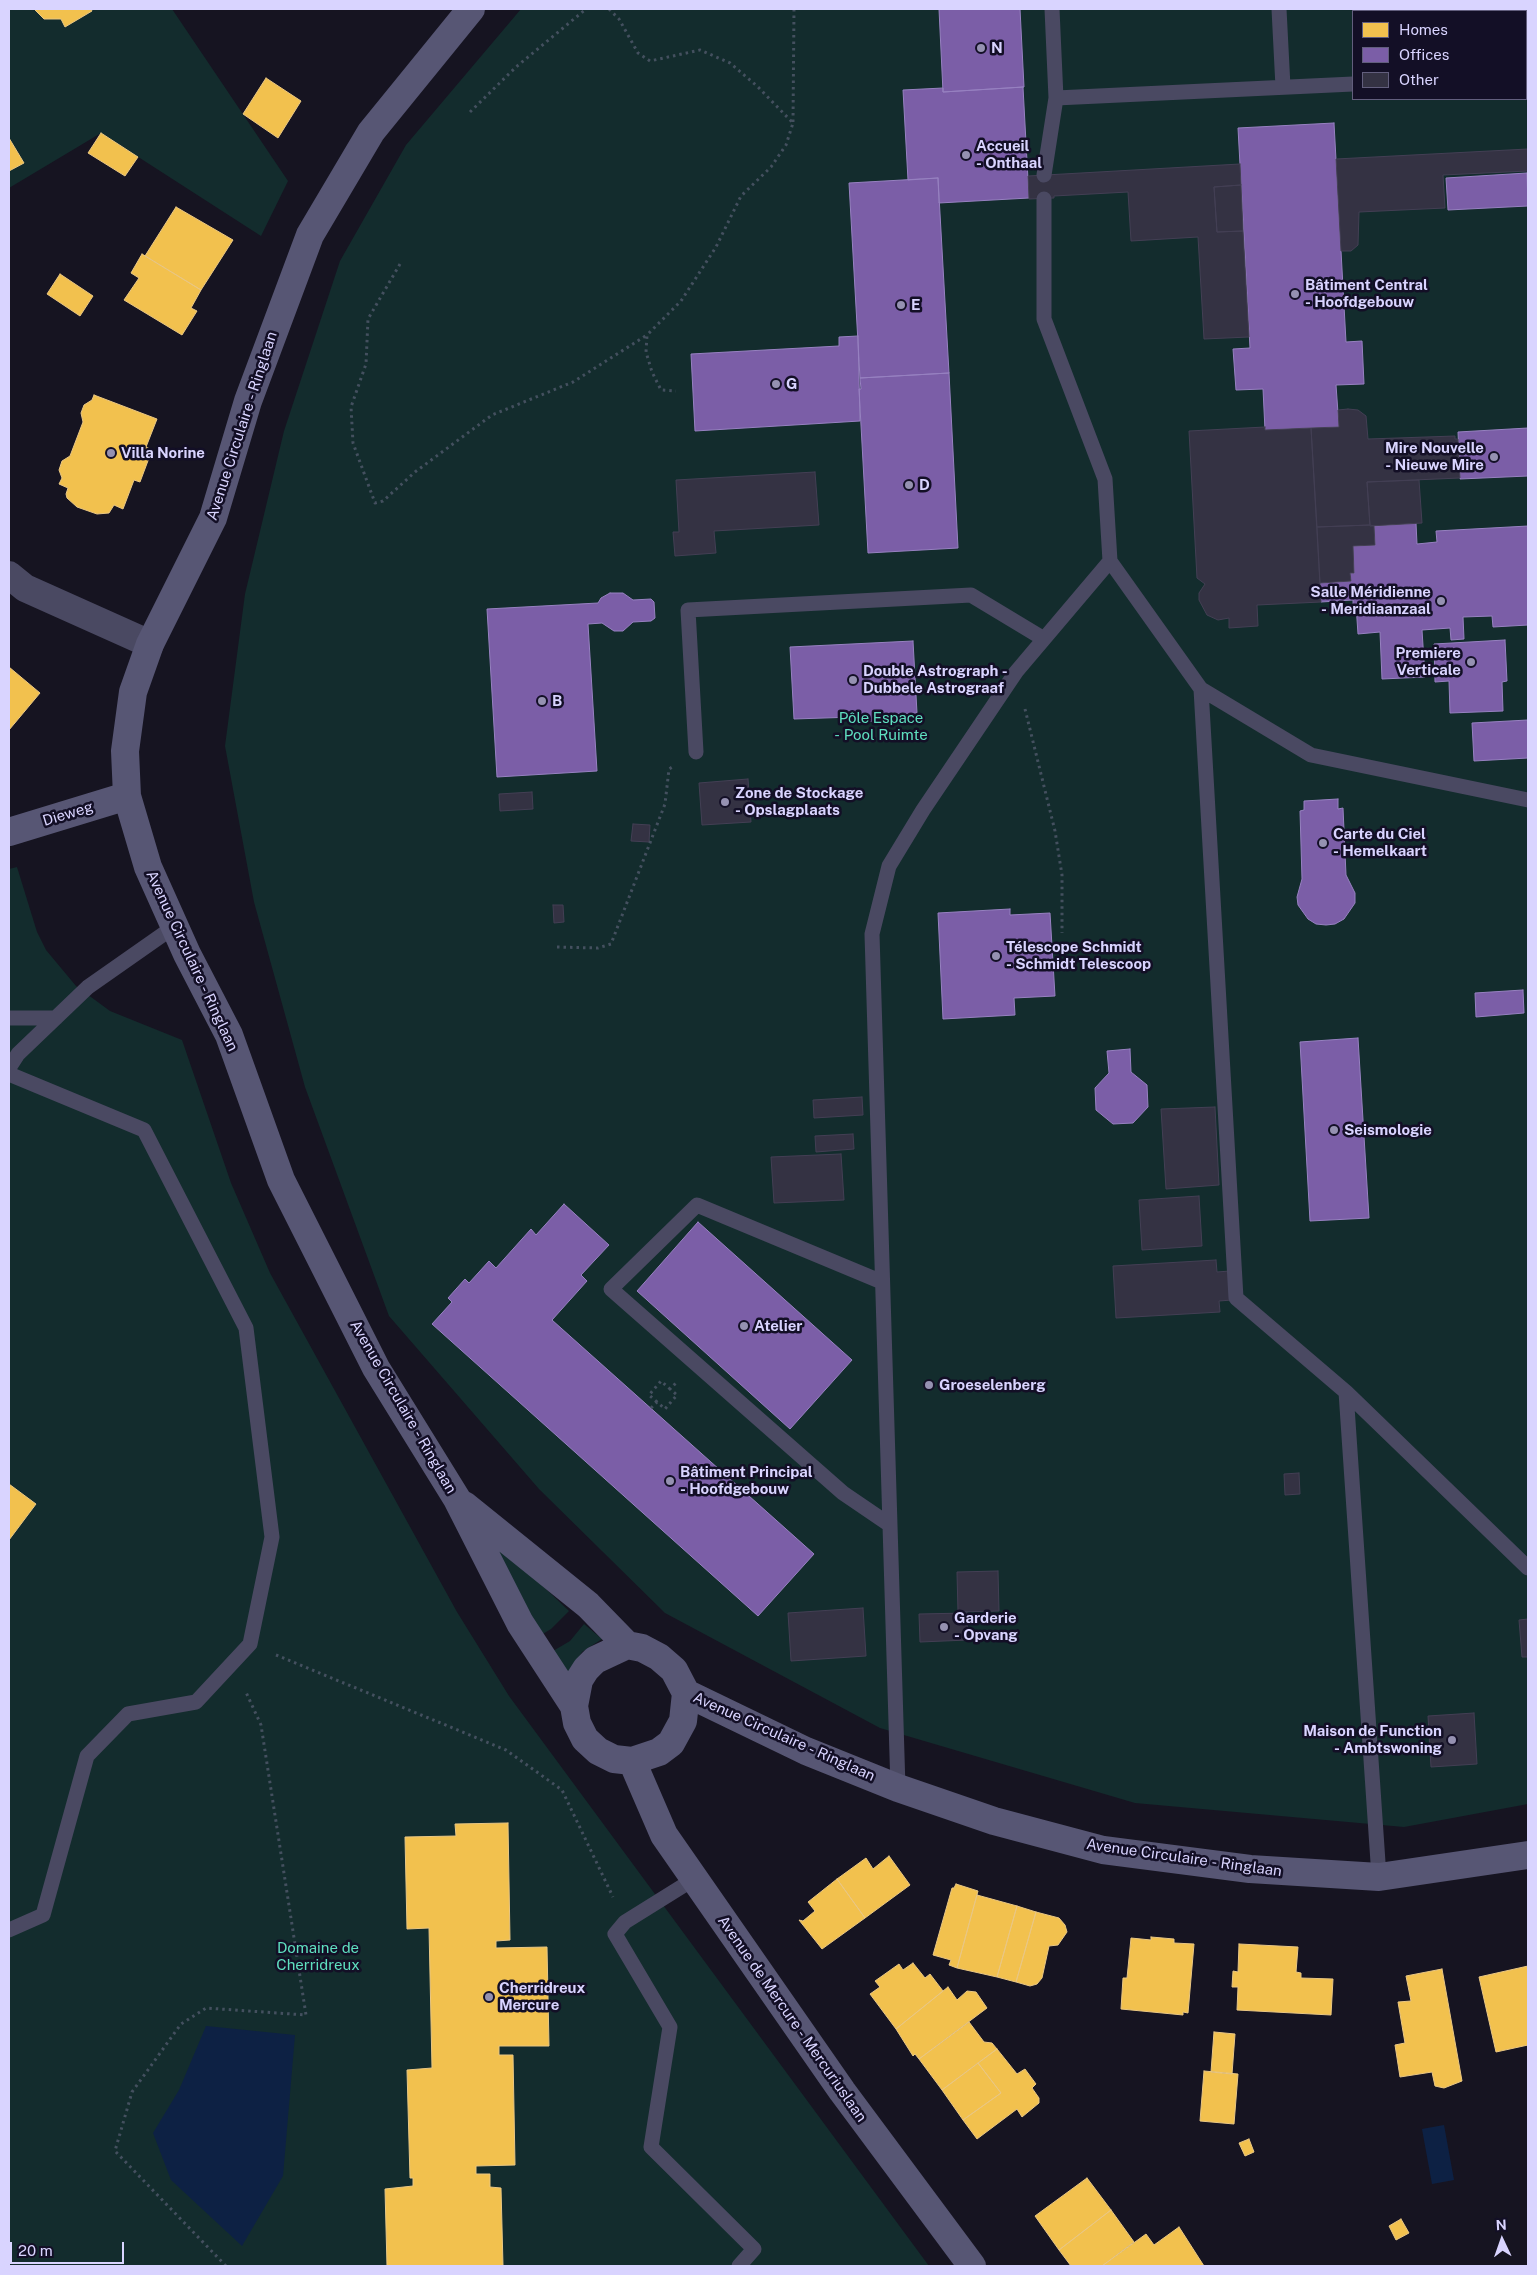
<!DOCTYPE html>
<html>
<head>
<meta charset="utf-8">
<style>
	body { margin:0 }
	#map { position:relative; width:1537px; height:2275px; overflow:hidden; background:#161421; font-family:"Public Sans",sans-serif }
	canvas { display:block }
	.frame { position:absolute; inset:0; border:10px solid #d9d4ff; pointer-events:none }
	.legend { position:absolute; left:1352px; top:10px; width:175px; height:90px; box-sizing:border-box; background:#130f26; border:1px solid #625e7d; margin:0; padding:6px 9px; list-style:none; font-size:15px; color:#d9d4ff }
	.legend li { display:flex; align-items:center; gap:10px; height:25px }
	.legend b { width:25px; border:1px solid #625e7d }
	.north { position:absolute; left:1477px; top:2215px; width:50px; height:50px; -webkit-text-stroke:4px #130f26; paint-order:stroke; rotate:357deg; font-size:14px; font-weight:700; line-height:20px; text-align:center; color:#d9d4ff }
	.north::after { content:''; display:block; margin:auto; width:18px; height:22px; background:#d9d4ff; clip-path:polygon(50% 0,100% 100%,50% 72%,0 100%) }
	.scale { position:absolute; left:10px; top:2242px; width:114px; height:22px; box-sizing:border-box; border:2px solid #d9d4ff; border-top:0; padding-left:6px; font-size:15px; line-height:18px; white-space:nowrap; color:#d9d4ff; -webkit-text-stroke:4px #130f26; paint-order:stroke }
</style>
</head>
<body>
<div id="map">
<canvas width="1537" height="2275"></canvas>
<div class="frame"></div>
<ul class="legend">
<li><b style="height:14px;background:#f2c14e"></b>Homes</li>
<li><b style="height:14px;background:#7b5ea7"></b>Offices</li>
<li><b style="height:14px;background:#343243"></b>Other</li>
</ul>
<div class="north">N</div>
<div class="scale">20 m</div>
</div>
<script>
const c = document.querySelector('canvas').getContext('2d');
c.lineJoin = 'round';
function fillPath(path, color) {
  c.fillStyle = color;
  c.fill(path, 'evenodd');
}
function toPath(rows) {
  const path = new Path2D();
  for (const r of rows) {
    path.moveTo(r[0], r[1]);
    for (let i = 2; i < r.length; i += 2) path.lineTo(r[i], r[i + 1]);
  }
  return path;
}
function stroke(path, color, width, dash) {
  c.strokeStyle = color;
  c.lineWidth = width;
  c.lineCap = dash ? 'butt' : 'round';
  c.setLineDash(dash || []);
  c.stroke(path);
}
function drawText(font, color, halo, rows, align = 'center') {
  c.font = font + ' "Public Sans",sans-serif';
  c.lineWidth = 5;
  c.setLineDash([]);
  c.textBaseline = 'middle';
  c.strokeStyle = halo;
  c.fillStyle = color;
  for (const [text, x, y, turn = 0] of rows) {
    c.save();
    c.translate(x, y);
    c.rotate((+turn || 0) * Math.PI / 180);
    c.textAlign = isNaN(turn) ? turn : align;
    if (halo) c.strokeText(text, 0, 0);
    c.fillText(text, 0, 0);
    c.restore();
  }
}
fillPath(toPath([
	[9,9,172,9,288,181,261,236,101,133,9,188],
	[521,9,1528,9,1528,1804,1404,1827,1135,1803,880,1728,665,1613,539,1489,389,1316,305,1087,254,902,225,746,245,594,284,431,340,261,406,145],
	[1353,11,1526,11,1526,99,1353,99],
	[17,867,37,932,46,950,76,986,110,1011,182,1040,231,1183,270,1273,457,1612,509,1696,929,2266,9,2266,9,869],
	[499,1544,569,1611,551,1629,541,1635,492,1546],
	[584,1624,602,1639,582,1652,568,1675,553,1651,570,1641]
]), '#132c2d');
fillPath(toPath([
	[206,2026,295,2035,283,2176,242,2246,171,2180,153,2133,179,2090],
	[1444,2125,1454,2180,1432,2184,1422,2129]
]), '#0d2144');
const homes = toPath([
	[34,9,91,9,92,11,65,27,61,19,44,19,34,9],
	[266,78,301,101,278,138,243,114,266,78],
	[101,133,138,157,125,176,88,153,101,133],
	[9,138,24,163,9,171,9,138],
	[176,207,233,240,201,290,145,256,176,207],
	[142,254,201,290,191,308,197,311,182,335,124,300,139,278,131,273,142,254],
	[60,274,93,296,80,316,47,294,60,274],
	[94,395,157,419,146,447,152,450,140,482,134,480,123,509,114,505,109,513,97,514,77,507,67,498,66,494,68,488,59,484,62,478,59,470,62,461,70,456,83,422,81,413,84,405,92,400,94,395],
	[9,667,40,693,9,730,9,667],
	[9,1484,36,1504,9,1540,9,1484],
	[508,1823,510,1940,496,1941,496,1948,547,1947,549,2046,499,2046,499,2055,513,2055,515,2165,476,2166,476,2174,490,2174,490,2187,501,2188,503,2266,387,2266,385,2189,413,2186,413,2178,410,2178,407,2070,432,2068,429,1928,407,1929,405,1837,456,1836,455,1824,508,1823],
	[889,1856,910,1885,865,1918,837,1879,866,1858,873,1869,889,1856],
	[837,1879,865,1918,822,1949,799,1920,803,1921,815,1911,808,1902,837,1879],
	[956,1884,978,1891,957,1968,949,1965,951,1960,933,1955,952,1888,954,1888,956,1884],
	[977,1895,1017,1906,997,1977,957,1968,977,1895],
	[1017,1906,1036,1912,1016,1982,997,1977,1017,1906],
	[1036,1912,1059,1918,1065,1925,1067,1932,1058,1945,1049,1946,1042,1978,1037,1984,1030,1986,1016,1982,1036,1912],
	[1151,1937,1174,1939,1174,1943,1194,1944,1188,2013,1183,2012,1183,2015,1121,2009,1123,1978,1127,1978,1131,1938,1151,1940,1151,1937],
	[1239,1944,1298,1947,1296,1972,1301,1973,1301,1978,1333,1979,1331,2015,1237,2010,1238,1987,1232,1987,1233,1971,1238,1972,1239,1944],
	[913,1963,925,1978,930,1974,943,1991,896,2029,870,1994,880,1987,875,1981,899,1964,903,1970,913,1963],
	[1528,1966,1528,2045,1496,2052,1479,1977,1528,1966],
	[1442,1969,1462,2081,1444,2088,1435,2086,1432,2072,1400,2077,1395,2045,1405,2043,1398,2002,1411,2001,1406,1976,1442,1969],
	[948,1987,957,2000,967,1991,976,1992,987,2008,919,2059,915,2054,913,2056,896,2029,948,1987],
	[969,2022,984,2042,992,2043,997,2049,942,2090,919,2059,969,2022],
	[1214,2032,1235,2034,1232,2074,1211,2072,1214,2032],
	[997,2049,1017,2074,1025,2069,1036,2084,1032,2088,1039,2098,1039,2103,1022,2117,1017,2109,977,2139,963,2120,1001,2093,978,2063,997,2049],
	[978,2063,1001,2093,963,2120,942,2090,978,2063],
	[1204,2071,1238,2074,1234,2124,1200,2121,1204,2071],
	[1249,2139,1254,2152,1245,2156,1239,2143,1249,2139],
	[1087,2178,1111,2210,1059,2250,1035,2216,1087,2178],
	[1111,2210,1134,2242,1102,2266,1071,2266,1059,2250,1111,2210],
	[1401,2219,1409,2233,1396,2240,1389,2226,1401,2219],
	[1179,2227,1204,2266,1102,2266,1146,2234,1154,2245,1179,2227]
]);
fillPath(homes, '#f2c14e');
stroke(homes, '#eac783', 1);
const offices = toPath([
	[939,9,1020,9,1024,87,943,92,939,9],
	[1023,87,1029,198,939,203,938,178,908,180,903,90,943,88,943,92,1023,87],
	[1334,123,1346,342,1362,341,1364,384,1336,385,1339,427,1265,430,1263,389,1236,390,1233,349,1250,348,1238,128,1334,123],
	[1527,173,1528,206,1448,210,1446,178,1527,173],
	[938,178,949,373,860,378,849,183,938,178],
	[858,336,860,421,695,431,691,354,839,346,839,337,858,336],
	[949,373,958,548,868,553,859,389,861,389,860,378,949,373],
	[1528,428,1528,476,1460,479,1458,432,1528,428],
	[1416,523,1417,544,1437,542,1436,531,1528,526,1528,625,1493,627,1492,616,1463,617,1464,639,1451,640,1450,628,1422,630,1425,677,1382,679,1380,632,1358,634,1356,605,1353,605,1353,600,1321,602,1320,583,1351,581,1350,573,1354,573,1353,546,1375,545,1374,526,1416,523],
	[610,593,623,593,633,600,651,599,654,602,655,618,651,621,633,622,623,631,614,631,602,623,588,624,597,771,497,777,487,609,598,603,601,598,610,593],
	[1505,640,1507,681,1502,682,1503,711,1450,713,1449,681,1435,682,1434,644,1505,640],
	[913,641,917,713,876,715,876,721,854,722,854,717,794,719,790,647,913,641],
	[1528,720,1528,758,1474,761,1472,723,1528,720],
	[1338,799,1338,809,1343,808,1346,875,1355,893,1355,903,1344,919,1335,924,1326,925,1316,924,1308,919,1298,905,1297,897,1302,879,1300,811,1304,810,1304,801,1338,799],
	[1010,909,1010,915,1050,913,1055,996,1014,998,1015,1015,943,1019,938,913,1010,909],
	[1523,990,1524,1013,1476,1017,1475,993,1523,990],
	[1358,1038,1369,1218,1310,1221,1300,1042,1358,1038],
	[1130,1049,1131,1072,1147,1085,1148,1107,1133,1123,1113,1124,1096,1110,1095,1088,1109,1073,1107,1051,1130,1049],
	[564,1204,609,1245,581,1275,587,1281,552,1320,814,1554,758,1616,432,1324,452,1302,448,1298,465,1279,469,1283,489,1261,496,1268,531,1229,536,1235,564,1204],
	[698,1222,852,1360,790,1429,637,1291,698,1222]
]);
fillPath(offices, '#7b5ea7');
stroke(offices, '#9781c1', 1);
const building = toPath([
	[1528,149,1528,171,1443,175,1445,208,1359,212,1358,245,1351,251,1341,251,1336,159,1528,149],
	[1240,164,1241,185,1214,187,1217,232,1243,231,1249,337,1204,339,1198,237,1131,241,1128,192,1054,196,1054,198,1029,199,1028,176,1240,164],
	[1241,185,1243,231,1217,232,1214,187,1241,185],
	[1348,409,1358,410,1366,416,1368,439,1455,436,1455,439,1458,439,1460,478,1367,482,1370,525,1317,527,1311,428,1339,427,1338,410,1348,409],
	[1265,427,1265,430,1311,428,1321,602,1257,605,1258,626,1229,628,1229,618,1218,620,1207,615,1199,600,1199,593,1205,584,1197,578,1189,431,1265,427],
	[815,472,819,525,714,531,716,553,675,556,673,532,679,532,676,480,815,472],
	[1419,480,1422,523,1370,526,1367,482,1419,480],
	[1370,525,1374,526,1375,545,1353,546,1354,573,1350,573,1351,581,1320,583,1317,527,1370,525],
	[748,779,751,822,702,825,699,783,748,779],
	[532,792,533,809,500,811,499,794,532,792],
	[633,824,650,825,649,842,631,841,633,824],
	[553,905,563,905,564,922,554,923,553,905],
	[862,1097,863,1115,814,1118,813,1100,862,1097],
	[1215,1107,1219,1185,1166,1189,1161,1109,1215,1107],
	[853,1134,854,1149,816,1152,815,1136,853,1134],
	[841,1154,844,1200,774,1203,771,1157,841,1154],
	[1199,1196,1202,1246,1142,1250,1139,1200,1199,1196],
	[1216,1260,1217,1272,1230,1271,1232,1300,1219,1301,1220,1312,1116,1318,1113,1266,1216,1260],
	[1299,1473,1300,1494,1285,1495,1284,1474,1299,1473],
	[998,1571,999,1611,958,1612,957,1572,998,1571],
	[863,1608,866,1656,791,1661,788,1613,863,1608],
	[967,1613,968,1640,920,1642,919,1614,967,1613],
	[1528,1619,1528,1657,1522,1657,1519,1620,1528,1619],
	[1474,1713,1477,1764,1431,1767,1428,1716,1474,1713]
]);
fillPath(building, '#343243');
stroke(building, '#433f54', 1);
stroke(toPath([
	[609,9,619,19,638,53,650,61,700,50,730,63,757,86,793,123,786,145,771,167,741,196,716,247,681,301,647,335,646,352,652,372,661,390,676,391],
	[470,112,516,67,586,9],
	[793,122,794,9],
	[400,264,368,319,366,364,351,407,353,443,375,503,383,501,415,472,492,415,573,382,647,335],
	[1025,709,1055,831,1062,875,1062,933],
	[557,947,598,948,611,944,665,804,669,769,674,766],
	[657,1402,649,1395,661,1381,670,1389],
	[651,1408,657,1402,665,1409,677,1395,670,1389,676,1383],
	[276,1655,506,1750,562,1790,613,1897],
	[226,2266,115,2151,132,2092,181,2024,206,2008,306,2015,261,1725,245,1690]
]), '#44505f', 3, [2.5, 4]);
stroke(toPath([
	[1052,9,1056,98,1353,84],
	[1279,9,1283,87],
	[1510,9,1510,11],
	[1044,175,1056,98],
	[1110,561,1201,689,1311,755,1528,800],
	[1201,689,1236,1298,1346,1392,1379,1877],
	[696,752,688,610,971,595,1044,639],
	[9,1018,56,1018],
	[9,1068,18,1054,88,987,175,926],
	[9,1074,144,1130,246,1328,272,1537,250,1644,196,1702,128,1714,87,1756,43,1915,9,1930],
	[882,1282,697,1205,611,1289,843,1493,890,1525],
	[1346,1392,1528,1568],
	[898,1788,872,934,889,866,923,810,1016,672,1110,561,1105,479,1044,319,1044,199],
	[694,1879,625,1922,615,1934,670,2027,651,2147,754,2249,739,2266]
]), '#4a4962', 15);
stroke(toPath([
	[9,575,25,588,150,644]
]), '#4a4962', 28);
stroke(toPath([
	[471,9,371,132,310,235,248,401,213,518,150,644,133,692,125,751,127,796,148,867,187,954,229,1035,281,1180,376,1368,457,1499,520,1623,574,1706],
	[9,832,127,796],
	[464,1505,588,1605,627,1645],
	[627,1645,642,1648,659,1657,674,1670,686,1693,683,1721,671,1743,659,1752,632,1761,614,1759,598,1751,585,1739,577,1723,574,1706,579,1680,586,1669,595,1660,627,1645],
	[686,1693,806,1751,898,1788,994,1821,1103,1850,1250,1869,1379,1877,1528,1855],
	[632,1761,664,1835,842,2091,972,2266]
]), '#575674', 28);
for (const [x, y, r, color] of [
	[981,48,5,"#9591b1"],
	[966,155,5,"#9591b1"],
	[1295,294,5,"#9591b1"],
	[901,305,5,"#9591b1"],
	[776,384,5,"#9591b1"],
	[111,453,5,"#9591b1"],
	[1494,457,5,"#9591b1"],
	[909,485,5,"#9591b1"],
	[1441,601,5,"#9591b1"],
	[1471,662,5,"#9591b1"],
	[853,680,5,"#9591b1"],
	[542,701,5,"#9591b1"],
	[725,802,5,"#9591b1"],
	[1323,843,5,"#9591b1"],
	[996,956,5,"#9591b1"],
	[1334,1130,5,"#9591b1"],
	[744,1326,5,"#9591b1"],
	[929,1385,5,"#9591b1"],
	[670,1481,5,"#9591b1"],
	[944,1627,5,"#9591b1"],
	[1452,1740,5,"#9591b1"],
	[489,1997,5,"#9591b1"]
]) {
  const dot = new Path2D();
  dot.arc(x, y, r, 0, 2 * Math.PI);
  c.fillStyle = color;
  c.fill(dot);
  stroke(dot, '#130f26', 2);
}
drawText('bold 15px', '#d9d4ff', '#130f26', [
	["N",991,48],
	["Accueil",976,146],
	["- Onthaal",976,163],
	["Bâtiment Central",1305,285],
	["- Hoofdgebouw",1305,302],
	["E",911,305],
	["G",786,384],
	["Mire Nouvelle",1484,448,"right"],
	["- Nieuwe Mire",1484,465,"right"],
	["Villa Norine",121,453],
	["D",919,485],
	["Salle Méridienne",1431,592,"right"],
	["- Meridiaanzaal",1431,609,"right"],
	["Premiere",1461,653,"right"],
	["Verticale",1461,670,"right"],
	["Double Astrograph -",863,671],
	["Dubbele Astrograaf",863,688],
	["B",552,701],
	["Zone de Stockage",735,793],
	["- Opslagplaats",735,810],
	["Carte du Ciel",1333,834],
	["- Hemelkaart",1333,851],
	["Télescope Schmidt",1006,947],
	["- Schmidt Telescoop",1006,964],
	["Seismologie",1344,1130],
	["Atelier",754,1326],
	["Groeselenberg",939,1385],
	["Bâtiment Principal",680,1472],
	["- Hoofdgebouw",680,1489],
	["Garderie",954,1618],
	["- Opvang",954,1635],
	["Maison de Function",1442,1731,"right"],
	["- Ambtswoning",1442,1748,"right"],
	["Cherridreux",499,1988],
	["Mercure",499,2005]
], 'left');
drawText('15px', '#d9d4ff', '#130f26', [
	["Avenue Circulaire - Ringlaan",242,426,-72],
	["Dieweg",68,814,-17],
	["Avenue Circulaire - Ringlaan",192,961,65],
	["Avenue Circulaire - Ringlaan",403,1407,60],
	["Avenue Circulaire - Ringlaan",784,1737,24],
	["Avenue Circulaire - Ringlaan",1184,1858,8],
	["Avenue de Mercure - Mercuriuslaan",792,2019,55]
]);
drawText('15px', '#5fe0c0', '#130f26', [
	["Pôle Espace",881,718],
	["- Pool Ruimte",881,735],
	["Domaine de",318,1948],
	["Cherridreux",318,1965]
]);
</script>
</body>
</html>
